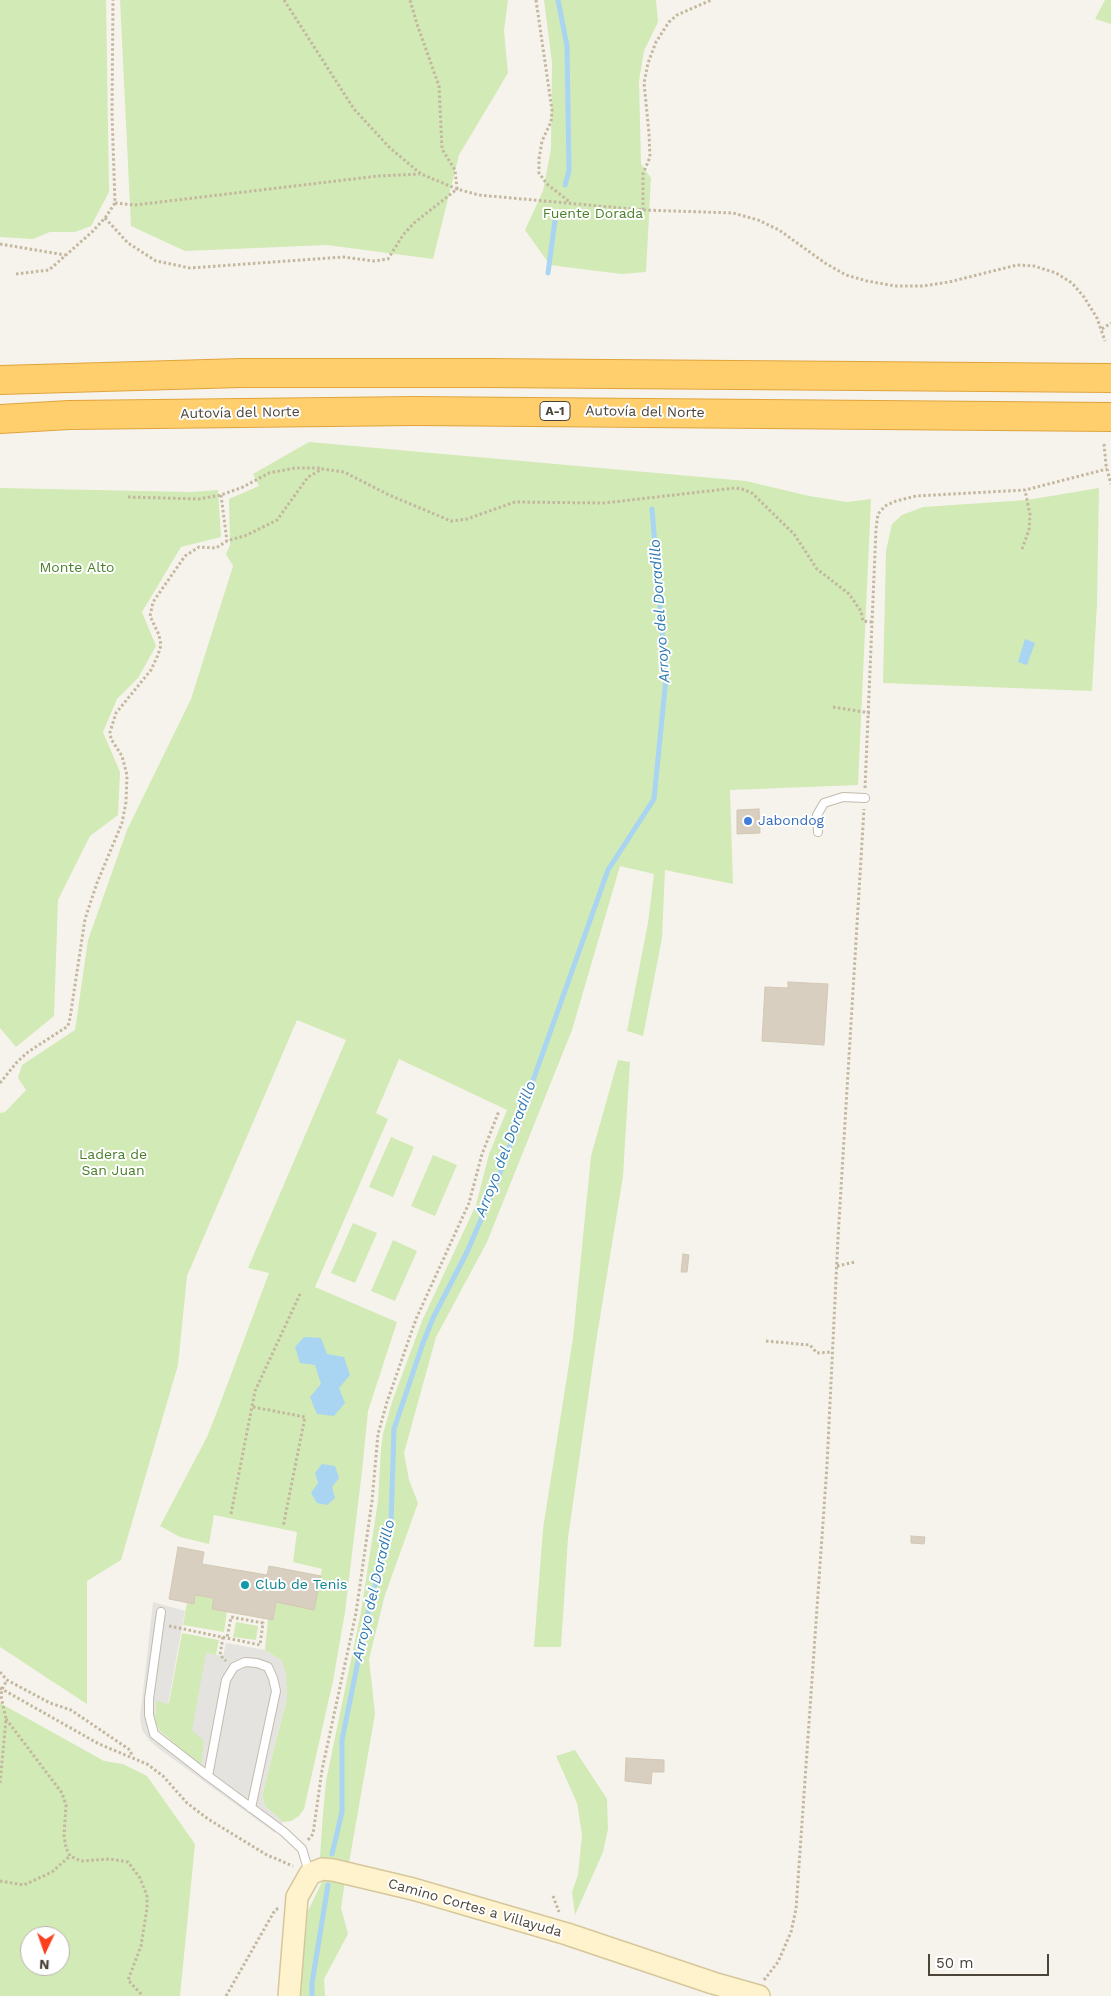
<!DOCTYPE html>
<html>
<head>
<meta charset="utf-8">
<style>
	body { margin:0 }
	#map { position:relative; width:1111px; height:1996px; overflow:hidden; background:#f6f3ec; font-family:"Work Sans",sans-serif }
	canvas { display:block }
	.north { position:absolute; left:20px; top:1926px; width:50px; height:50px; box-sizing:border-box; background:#fff; border:1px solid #b7b4b0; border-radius:50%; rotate:183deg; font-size:14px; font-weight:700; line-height:20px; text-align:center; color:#4b4439 }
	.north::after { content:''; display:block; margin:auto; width:18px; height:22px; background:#fc3f1d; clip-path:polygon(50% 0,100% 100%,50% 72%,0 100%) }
	.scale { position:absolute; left:928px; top:1954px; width:121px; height:22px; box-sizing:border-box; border:2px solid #4b4439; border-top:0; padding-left:6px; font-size:15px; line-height:18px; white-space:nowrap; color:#4b4439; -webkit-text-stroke:4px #fff; paint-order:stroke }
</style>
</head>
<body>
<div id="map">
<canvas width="1111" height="1996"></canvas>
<div class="north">N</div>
<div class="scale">50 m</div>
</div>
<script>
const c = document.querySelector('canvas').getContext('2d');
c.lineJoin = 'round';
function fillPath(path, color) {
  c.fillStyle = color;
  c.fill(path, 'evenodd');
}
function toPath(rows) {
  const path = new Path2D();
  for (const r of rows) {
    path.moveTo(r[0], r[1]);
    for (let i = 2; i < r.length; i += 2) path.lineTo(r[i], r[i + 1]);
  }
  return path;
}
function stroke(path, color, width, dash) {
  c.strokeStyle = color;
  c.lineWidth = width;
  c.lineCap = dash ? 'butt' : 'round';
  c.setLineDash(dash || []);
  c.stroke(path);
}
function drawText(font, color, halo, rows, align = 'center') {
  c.font = font + ' "Work Sans",sans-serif';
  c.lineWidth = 4;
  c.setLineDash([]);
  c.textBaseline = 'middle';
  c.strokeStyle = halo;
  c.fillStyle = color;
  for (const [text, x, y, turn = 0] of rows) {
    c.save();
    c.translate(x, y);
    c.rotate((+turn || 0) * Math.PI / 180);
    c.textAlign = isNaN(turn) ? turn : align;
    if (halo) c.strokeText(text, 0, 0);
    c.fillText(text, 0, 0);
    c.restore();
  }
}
fillPath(toPath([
	[0,0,106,0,109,192,91,226,75,232,50,232,33,239,0,237],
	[120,0,508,0,504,31,508,73,459,155,433,259,327,245,185,251,131,226],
	[544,0,656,0,658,22,644,51,639,81,641,164,651,178,646,272,621,274,550,265,525,230,543,191,551,149,552,63],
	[1105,0,1111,0,1111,24,1095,19],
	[309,442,746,481,809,496,847,502,871,499,858,785,730,790,733,884,665,870,662,938,643,1036,627,1031,648,923,654,874,620,866,572,1030,487,1242,436,1337,404,1453,409,1480,418,1503,385,1595,369,1659,375,1714,349,1863,320,1857,323,1813,326,1781,361,1612,378,1501,381,1449,383,1434,392,1402,422,1321,476,1205,489,1154,507,1110,399,1059,376,1113,388,1119,315,1287,397,1322,368,1411,362,1471,345,1612,333,1681,304,1809,299,1816,291,1821,283,1822,265,1806,262,1795,287,1698,282,1661,265,1650,268,1619,273,1620,276,1602,314,1609,322,1569,293,1562,297,1532,214,1515,209,1544,180,1537,160,1526,207,1437,220,1404,269,1273,248,1268,346,1040,297,1020,187,1276,178,1365,121,1560,87,1581,87,1704,0,1647,0,1113,5,1112,26,1090,18,1078,22,1065,75,1030,88,940,127,830,191,699,233,566,226,554,230,545,229,499,259,486,253,474],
	[0,488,191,492,218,490,221,537,181,547,142,612,156,646,138,678,117,699,103,732,120,772,118,815,90,836,58,900,54,1016,16,1047,0,1028],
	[1099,488,1097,603,1092,691,883,683,886,551,892,524,902,515,923,507,1027,500],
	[618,1060,630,1062,623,1176,596,1342,568,1538,561,1647,534,1647,543,1529,573,1338,591,1156],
	[391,1137,414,1147,393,1197,369,1187],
	[433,1155,457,1165,435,1216,411,1206],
	[353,1223,377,1233,355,1283,331,1273],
	[393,1240,417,1251,395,1301,371,1291],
	[195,1595,214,1598,227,1611,224,1632,183,1625,187,1603,194,1604],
	[236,1622,258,1626,256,1640,233,1637],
	[182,1633,219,1640,216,1655,206,1653,205,1741,201,1766,159,1730,155,1720,156,1700,169,1703],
	[0,1703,104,1761,123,1764,147,1776,195,1844,180,1996,0,1996],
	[30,1936,60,1936,60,1966,30,1966],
	[575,1750,607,1799,608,1829,603,1852,575,1915,572,1892,578,1875,582,1835,577,1803,556,1756],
	[324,1878,345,1881,341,1908,348,1934,324,1979,325,1996,300,1996,308,1911]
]), '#d2eab5');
fillPath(toPath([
	[153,1602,185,1611,168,1704,156,1701,155,1720,159,1731,201,1766,204,1741,192,1730,206,1653,223,1656,226,1643,265,1650,282,1661,286,1673,287,1698,262,1795,265,1806,283,1822,275,1833,158,1748,149,1740,142,1730,140,1718]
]), '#e5e3e0');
fillPath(toPath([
	[1025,639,1035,643,1027,665,1018,662],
	[304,1337,321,1338,327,1354,344,1357,350,1375,339,1388,345,1403,334,1416,317,1414,310,1397,321,1384,315,1365,300,1363,295,1347],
	[322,1464,335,1466,339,1478,332,1487,335,1498,327,1505,317,1503,311,1493,318,1483,315,1473]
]), '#a9d4f2');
stroke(toPath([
	[558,0,567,46,569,171,565,185],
	[548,273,556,213],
	[332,1854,342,1812,342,1740,367,1617,391,1523,394,1429,423,1343,433,1318,467,1252,495,1187,608,870,654,799,666,678,652,509],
	[312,1996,312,1983,328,1885]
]), '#a9d4f2', 5);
const building = toPath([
	[759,809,760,833,737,834,737,810,759,809],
	[788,982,828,984,824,1045,762,1041,765,987,788,988,788,982],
	[683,1254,689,1255,687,1272,681,1272,683,1254],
	[911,1536,925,1537,924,1544,911,1543,911,1536],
	[178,1547,204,1552,202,1564,267,1575,269,1566,321,1576,314,1610,276,1602,273,1620,212,1609,214,1598,195,1595,194,1604,169,1599,178,1547],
	[626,1758,664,1760,664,1772,652,1772,651,1784,625,1781,626,1758]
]);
fillPath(building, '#d8cfc1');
stroke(building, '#d3c7b4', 1);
const lane = toPath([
	[818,832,817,815,824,803,843,797,865,798],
	[161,1612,149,1699,149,1715,154,1734,208,1776,284,1832,302,1849,309,1872],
	[208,1776,226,1680,234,1667,245,1662,257,1663,268,1667,273,1678,276,1691,251,1808]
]);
const secondary = toPath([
	[289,1996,297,1897,310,1874,322,1869,333,1870,413,1889,567,1934,713,1983,759,1996]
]);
const highway = toPath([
	[0,380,241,373,485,373,1111,378],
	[0,419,69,415,415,411,1111,417]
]);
stroke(lane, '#c2bbae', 10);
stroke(secondary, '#d6c79b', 24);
stroke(highway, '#e0a43c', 30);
stroke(toPath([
	[284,0,354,109,390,148,421,174,457,189,479,195,643,210,733,213,758,220,779,230,825,263,846,275,867,281,895,286,923,286,949,282,1017,265,1034,266,1056,273,1072,283,1084,297,1097,318,1105,341],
	[536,0,552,110,551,122,542,141,539,159,539,173,547,184,571,203],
	[115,203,135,205,378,176,420,174],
	[643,210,643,174,650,157,649,133,644,83,648,63,656,42,669,22,677,15,711,0],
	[105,218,128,243,156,261,190,268,343,257,374,261,388,259,403,235,414,223,457,189,455,170,442,149,439,86,417,24,410,0],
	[0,244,65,255],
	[16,274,49,270,92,232,105,218,115,203,112,114,113,0],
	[1102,329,1111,323],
	[1104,444,1106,465,1111,484],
	[221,495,227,541],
	[128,497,199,499,221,495,243,487,269,473,295,468,321,468],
	[1022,549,1029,530,1030,515,1025,490],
	[833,707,870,713],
	[865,788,876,529,878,514,885,506,896,501,916,496,1025,490,1107,469],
	[0,1083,17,1062,28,1052,68,1026,70,1018,85,919,97,883,122,823,126,802,127,775,122,756,111,739,110,732,116,713,151,670,158,655,161,645,159,635,150,616,153,602,185,556,199,547,216,548,227,541,247,535,277,520,308,477,322,469,344,472,389,495,451,521,467,519,515,502,604,503,735,488,742,489,752,493,794,534,817,569,849,594,861,611,863,621,873,622],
	[837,1266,855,1262],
	[766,1341,810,1345,817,1353,832,1352],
	[253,1407,305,1417,283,1527],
	[231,1514,255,1391,301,1292],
	[169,1626,260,1645,263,1623,231,1617,227,1638],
	[223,1637,220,1655,226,1661],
	[0,1672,7,1680,50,1703,71,1710,130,1750,132,1756],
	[0,1688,99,1744,147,1764,163,1776,187,1803,208,1819,267,1855,293,1866],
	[6,1719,62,1793,66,1805,64,1835,66,1848,70,1856,81,1861,110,1859,128,1862,140,1878,147,1896,147,1908,141,1946,128,1980,143,1996],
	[0,1783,6,1719,1,1696,2,1689,7,1680],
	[308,1840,313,1834,322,1770,356,1613,372,1501,378,1434,387,1402,416,1319,469,1203,482,1154,499,1111],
	[0,1881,24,1885,52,1872,70,1856],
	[553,1896,559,1912],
	[764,1980,778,1962,791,1932,796,1909,827,1465,838,1238,864,809],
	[226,1996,275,1910,279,1908]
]), '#c4b79f', 3, [2.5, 2.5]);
stroke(lane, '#fff', 8);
stroke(secondary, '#fff3cd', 21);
stroke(highway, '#ffcf6e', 28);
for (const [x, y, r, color] of [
	[748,821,5,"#3f7fe0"],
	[245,1585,5,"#0f9aa8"]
]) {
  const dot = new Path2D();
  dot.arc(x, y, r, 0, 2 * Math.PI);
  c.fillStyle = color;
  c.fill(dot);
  stroke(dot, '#fff', 2);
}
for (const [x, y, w] of [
	[555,411,30]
]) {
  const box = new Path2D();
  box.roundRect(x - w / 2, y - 9.5, w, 19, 4);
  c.fillStyle = '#fff';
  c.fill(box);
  stroke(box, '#4b4439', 1);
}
drawText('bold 12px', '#4b4439', null, [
	["A-1",555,411]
]);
drawText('14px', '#4a7f2a', '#fff', [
	["Fuente Dorada",593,214],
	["Monte Alto",77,568],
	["Ladera de",113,1155],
	["San Juan",113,1171]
]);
drawText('14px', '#4b4439', '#fff', [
	["Autovía del Norte",645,412,1],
	["Autovía del Norte",240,413,-1],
	["Camino Cortes a Villayuda",475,1908,16]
]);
drawText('14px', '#366cbe', '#fff', [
	["Jabondog",758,821]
], 'left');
drawText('14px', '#0d838f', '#fff', [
	["Club de Tenis",255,1585]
], 'left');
drawText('italic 15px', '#2e7ab2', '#fff', [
	["Arroyo del Doradillo",660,611,-94],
	["Arroyo del Doradillo",506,1149,-69],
	["Arroyo del Doradillo",374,1590,-77]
]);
</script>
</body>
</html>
